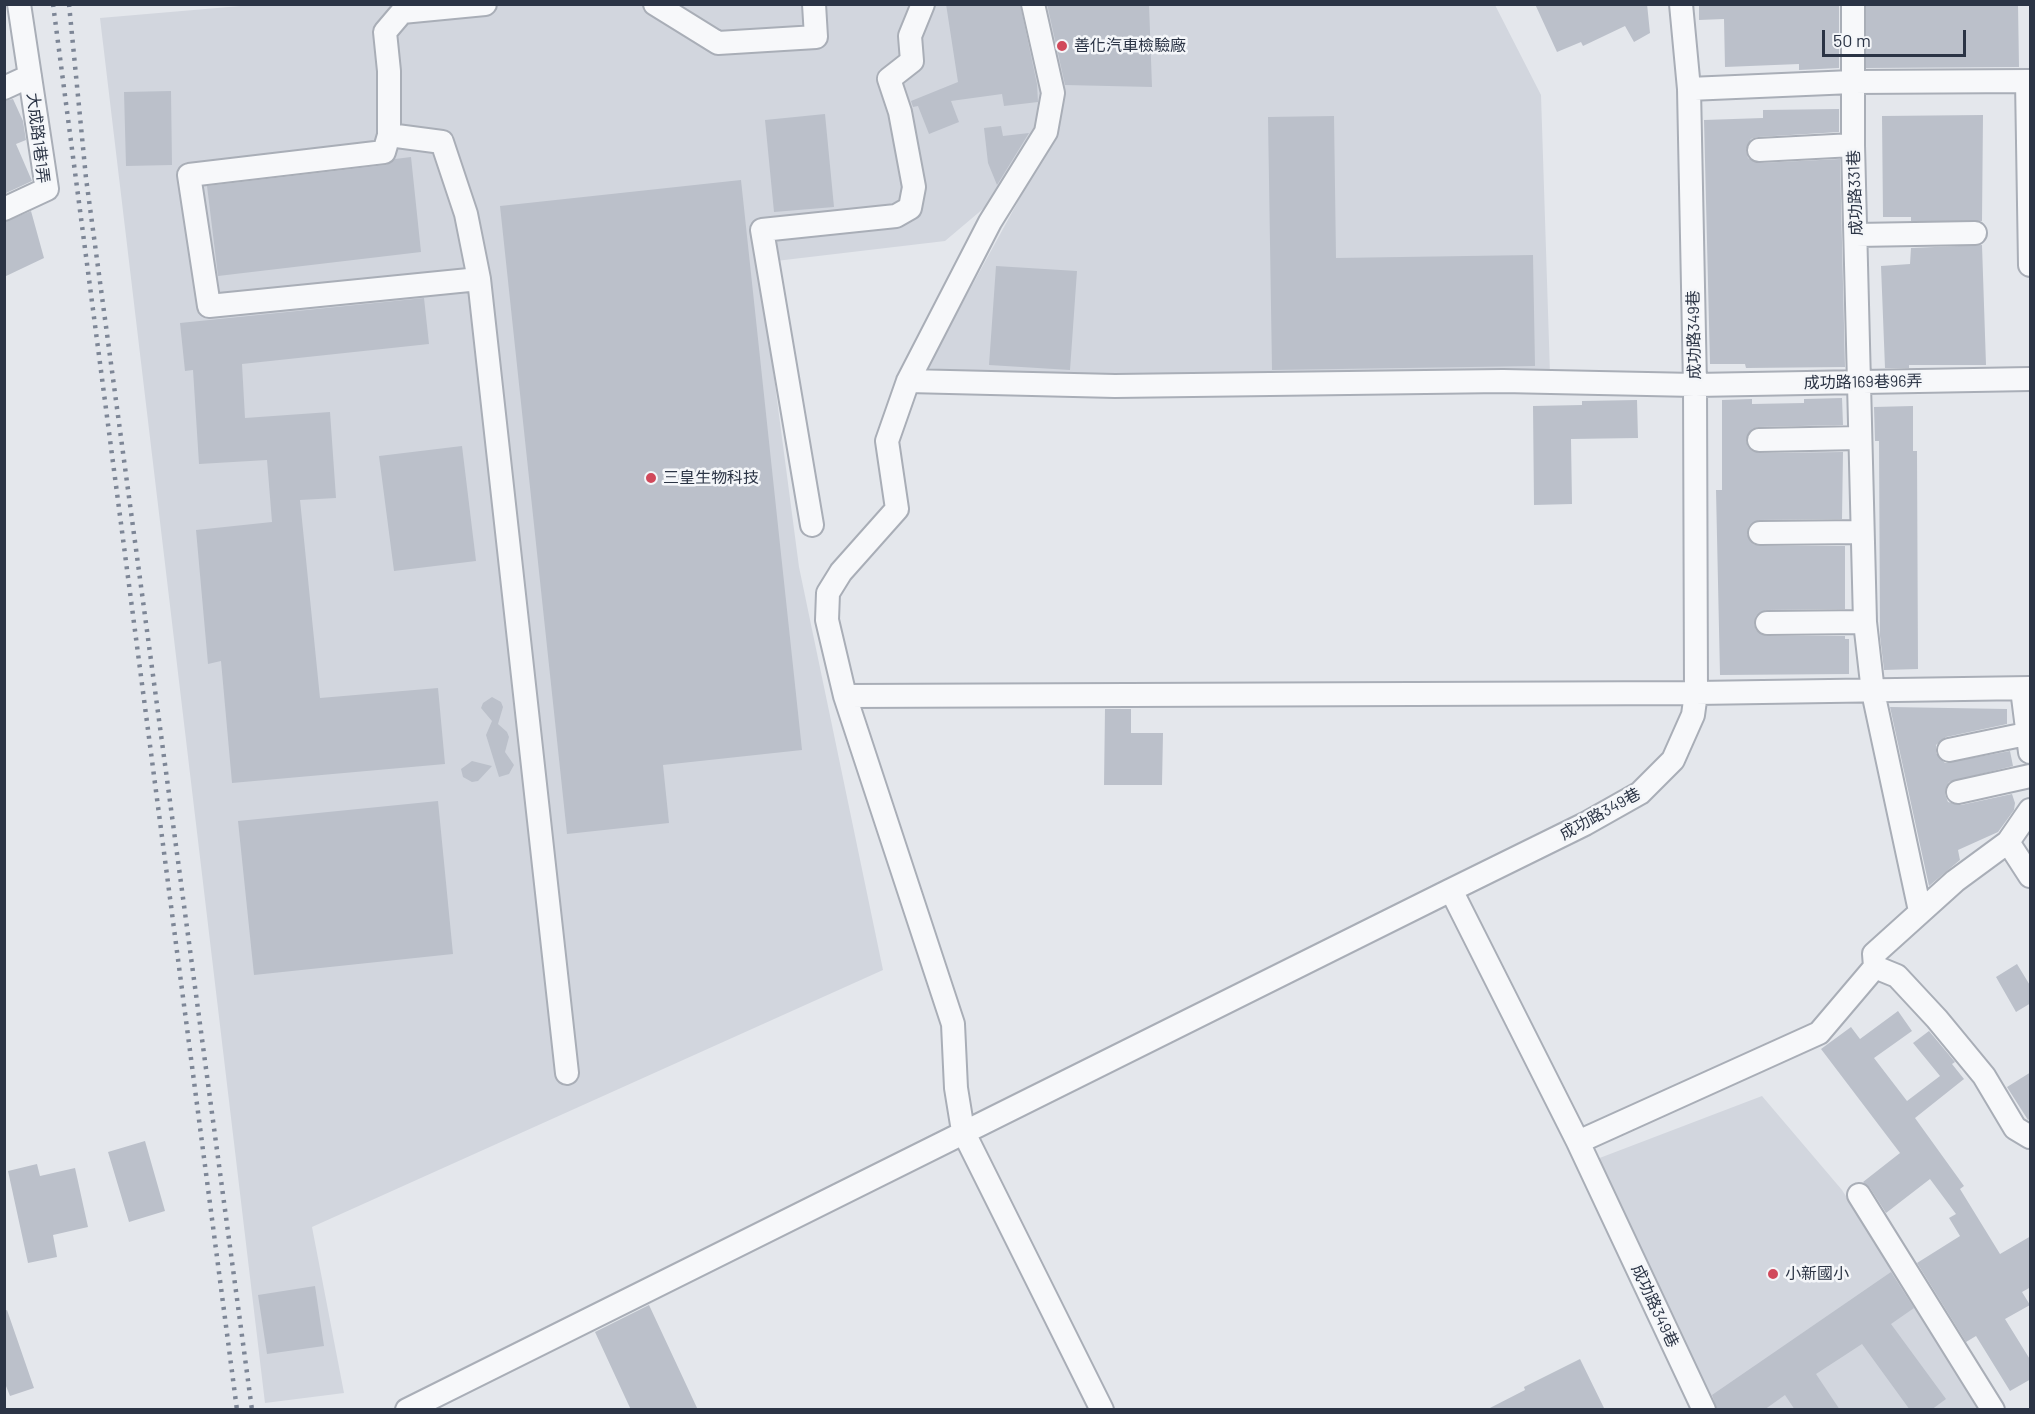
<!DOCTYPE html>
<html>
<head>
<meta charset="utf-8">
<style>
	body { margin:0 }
	#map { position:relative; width:2035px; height:1414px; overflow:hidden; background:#e4e7ec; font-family:Barlow,sans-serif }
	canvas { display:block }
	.frame { position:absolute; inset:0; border:6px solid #2b3445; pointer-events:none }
	.scale { position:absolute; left:1822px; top:30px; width:144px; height:27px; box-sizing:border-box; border:3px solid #2b3445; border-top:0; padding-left:8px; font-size:18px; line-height:21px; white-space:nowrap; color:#2b3445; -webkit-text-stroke:4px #f4f6f9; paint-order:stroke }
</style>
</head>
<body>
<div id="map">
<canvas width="2035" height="1414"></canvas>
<div class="frame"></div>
<div class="scale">50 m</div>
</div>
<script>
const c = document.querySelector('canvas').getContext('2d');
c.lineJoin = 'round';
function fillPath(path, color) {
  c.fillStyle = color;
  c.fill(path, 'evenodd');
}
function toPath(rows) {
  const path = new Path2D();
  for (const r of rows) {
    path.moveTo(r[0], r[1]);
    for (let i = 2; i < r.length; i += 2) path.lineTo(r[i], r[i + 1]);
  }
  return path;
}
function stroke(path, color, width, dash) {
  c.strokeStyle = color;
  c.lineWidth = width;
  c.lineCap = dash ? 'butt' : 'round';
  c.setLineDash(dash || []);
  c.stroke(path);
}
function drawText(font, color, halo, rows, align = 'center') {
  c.font = font + ' Barlow,"Noto Sans TC",sans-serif';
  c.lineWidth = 5;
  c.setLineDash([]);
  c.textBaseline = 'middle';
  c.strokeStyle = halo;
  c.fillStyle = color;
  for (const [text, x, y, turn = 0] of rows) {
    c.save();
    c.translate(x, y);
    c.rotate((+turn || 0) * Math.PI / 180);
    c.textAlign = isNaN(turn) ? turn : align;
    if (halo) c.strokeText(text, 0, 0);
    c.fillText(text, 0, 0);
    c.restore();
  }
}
fillPath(toPath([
	[264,4,1029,5,1048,93,1041,131,990,203,945,241,759,263,799,567,883,970,312,1227,344,1393,265,1403,100,18],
	[1039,5,1495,5,1541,95,1550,374,922,377,1056,132],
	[1762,1096,1842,1190,1983,1409,1711,1409,1597,1159]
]), '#d2d6de');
fillPath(toPath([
	[946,4,1020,4,1037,84,1038,102,1004,106,1002,94,951,101,959,122,929,134,918,106,913,107,911,101,958,82],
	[1047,4,1149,4,1152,87,1065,85],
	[1535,4,1647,4,1650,33,1634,42,1625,26,1583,46,1581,42,1557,52],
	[1699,4,1839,4,1839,68,1799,70,1799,64,1725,67,1724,19,1699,20],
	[1866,4,2018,4,2019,67,1866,68],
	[171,91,172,165,126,166,124,92],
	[13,99,23,121,26,140,16,144,32,181,4,194,4,101],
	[1839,109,1839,132,1758,137,1751,139,1746,150,1748,158,1759,163,1840,159,1845,367,1746,368,1745,364,1710,364,1704,120,1763,118,1763,110],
	[825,114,834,207,774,212,765,120],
	[1983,115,1982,221,1911,221,1911,217,1883,217,1882,116],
	[1334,116,1336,258,1533,255,1535,366,1272,370,1268,117],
	[1001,126,1003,136,1029,133,997,185,988,163,984,128],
	[411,157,421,252,218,276,207,186,386,165,395,159],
	[741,180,802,750,663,765,669,823,567,834,500,206],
	[31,211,44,258,4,277,4,222],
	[1982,245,1986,365,1909,365,1909,368,1885,368,1881,266,1910,264,1911,248],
	[996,266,1077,271,1070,370,989,365],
	[424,298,429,344,242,364,245,418,330,412,336,498,300,500,320,698,438,688,445,764,232,783,221,661,208,664,196,530,272,522,267,460,199,464,193,370,185,371,180,323],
	[1842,398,1843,425,1758,427,1752,429,1746,440,1748,447,1759,453,1843,452,1842,519,1759,520,1749,526,1747,534,1753,544,1760,546,1845,546,1845,609,1766,610,1756,616,1754,624,1756,630,1767,636,1845,636,1845,639,1849,639,1849,674,1720,675,1716,490,1722,490,1722,400,1752,399,1752,404,1804,403,1804,399],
	[1637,400,1638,438,1571,439,1572,504,1534,505,1533,406,1582,405,1582,401],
	[1913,406,1913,451,1917,451,1918,669,1884,670,1880,636,1879,441,1875,441,1874,407],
	[462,446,476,561,394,571,379,456],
	[492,697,501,702,503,707,498,724,507,732,509,737,505,752,514,765,509,774,499,777,486,735,492,721,481,708,483,703],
	[1890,707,2007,709,2007,724,1946,737,1936,745,1936,753,1945,763,2010,751,2013,766,1949,782,1945,794,1948,802,1961,805,2012,794,2015,803,2014,810,1998,832,1958,850,1960,860,1929,886],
	[1105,709,1131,709,1131,733,1163,733,1162,785,1104,785],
	[472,761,492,766,478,781,472,782,463,777,461,769],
	[438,801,453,954,254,975,238,821],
	[2017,964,2031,987,2031,1003,2016,1012,1996,977],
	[1898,1011,1912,1031,1874,1058,1907,1101,1940,1076,1913,1043,1929,1031,1955,1062,1952,1064,1964,1079,1915,1118,1964,1186,1960,1189,2000,1254,2031,1236,2031,1287,2022,1292,2030,1305,2005,1319,2031,1361,2031,1379,2010,1391,1976,1336,1966,1342,1917,1263,1960,1236,1949,1218,1956,1214,1930,1179,1886,1213,1870,1188,1863,1182,1900,1153,1821,1049,1851,1027,1860,1039],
	[2031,1072,2031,1118,2028,1120,2007,1087],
	[145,1141,165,1211,129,1222,108,1152],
	[37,1164,40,1176,75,1168,88,1227,53,1235,57,1257,28,1263,8,1171],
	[1891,1272,1914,1308,1891,1324,1946,1399,1931,1410,1910,1410,1862,1344,1816,1374,1840,1410,1795,1410,1785,1395,1764,1410,1717,1410,1712,1395],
	[315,1286,324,1346,267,1354,258,1295],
	[649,1305,698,1410,631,1410,595,1332],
	[7,1310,34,1388,10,1396,4,1381,4,1311],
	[1580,1359,1605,1410,1486,1410,1525,1390,1524,1387]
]), '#bbc0ca');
const minor = toPath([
	[655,4,718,43,816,37,814,4],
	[1033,4,1053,93,1046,132,990,222,908,381,887,441,897,509,841,572,828,593,827,620,845,696,953,1024,956,1088,963,1131,1102,1410],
	[1681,4,1689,89,1695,385,1696,693,1693,715,1673,760,1640,793,1585,824,1451,890,1578,1142,1704,1410],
	[1853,4,1853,145,1865,622,1873,692,1920,911],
	[2027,81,2030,265],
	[4,88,30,76],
	[1689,89,1852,82,2030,81],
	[389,135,442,142,466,214,479,279,567,1073],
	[1759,150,1853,145],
	[4,209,47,189,19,4],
	[1856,235,1975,233],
	[479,279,209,306,189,175,384,152,389,135,389,71,385,32,402,12,485,4],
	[908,381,1115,386,1503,381,1695,385,2030,379],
	[1759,440,1860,438],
	[812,525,762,230,896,216,910,208,914,187,900,112,889,79,912,61,910,36,923,4],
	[1760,533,1862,532],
	[1767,623,1865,622],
	[2022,689,2030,752],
	[845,696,1696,693,2030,688],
	[1949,750,2026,734],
	[1958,792,2030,776],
	[2008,842,2030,876],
	[1875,967,1874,954,1955,881,2008,842,2030,810],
	[1578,1142,1819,1033,1875,967,1897,976,1937,1019,1984,1076,2015,1128,2030,1137],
	[1859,1195,1993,1410],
	[407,1410,1451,890]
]);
stroke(minor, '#a9aeb7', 26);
stroke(minor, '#f7f8fa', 22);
stroke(toPath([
	[53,4,237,1410],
	[69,4,86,178,252,1410]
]), '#7d8696', 4.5, [3, 6]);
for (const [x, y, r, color] of [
	[1062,46,6,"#d1495b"],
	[651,478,6,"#d1495b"],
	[1773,1274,6,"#d1495b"]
]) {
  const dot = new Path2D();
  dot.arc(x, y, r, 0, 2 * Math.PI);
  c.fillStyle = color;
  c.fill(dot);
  stroke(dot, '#f4f6f9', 2);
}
drawText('16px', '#2b3445', '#f4f6f9', [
	["善化汽車檢驗廠",1074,46],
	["三皇生物科技",663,478],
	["小新國小",1785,1274]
], 'left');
drawText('16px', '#2b3445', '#f4f6f9', [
	["大成路1巷1弄",38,138,83],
	["成功路331巷",1855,193,-92],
	["成功路349巷",1694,335,-91],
	["成功路169巷96弄",1863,382,-1],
	["成功路349巷",1600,814,-29],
	["成功路349巷",1655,1306,65]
]);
</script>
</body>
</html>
